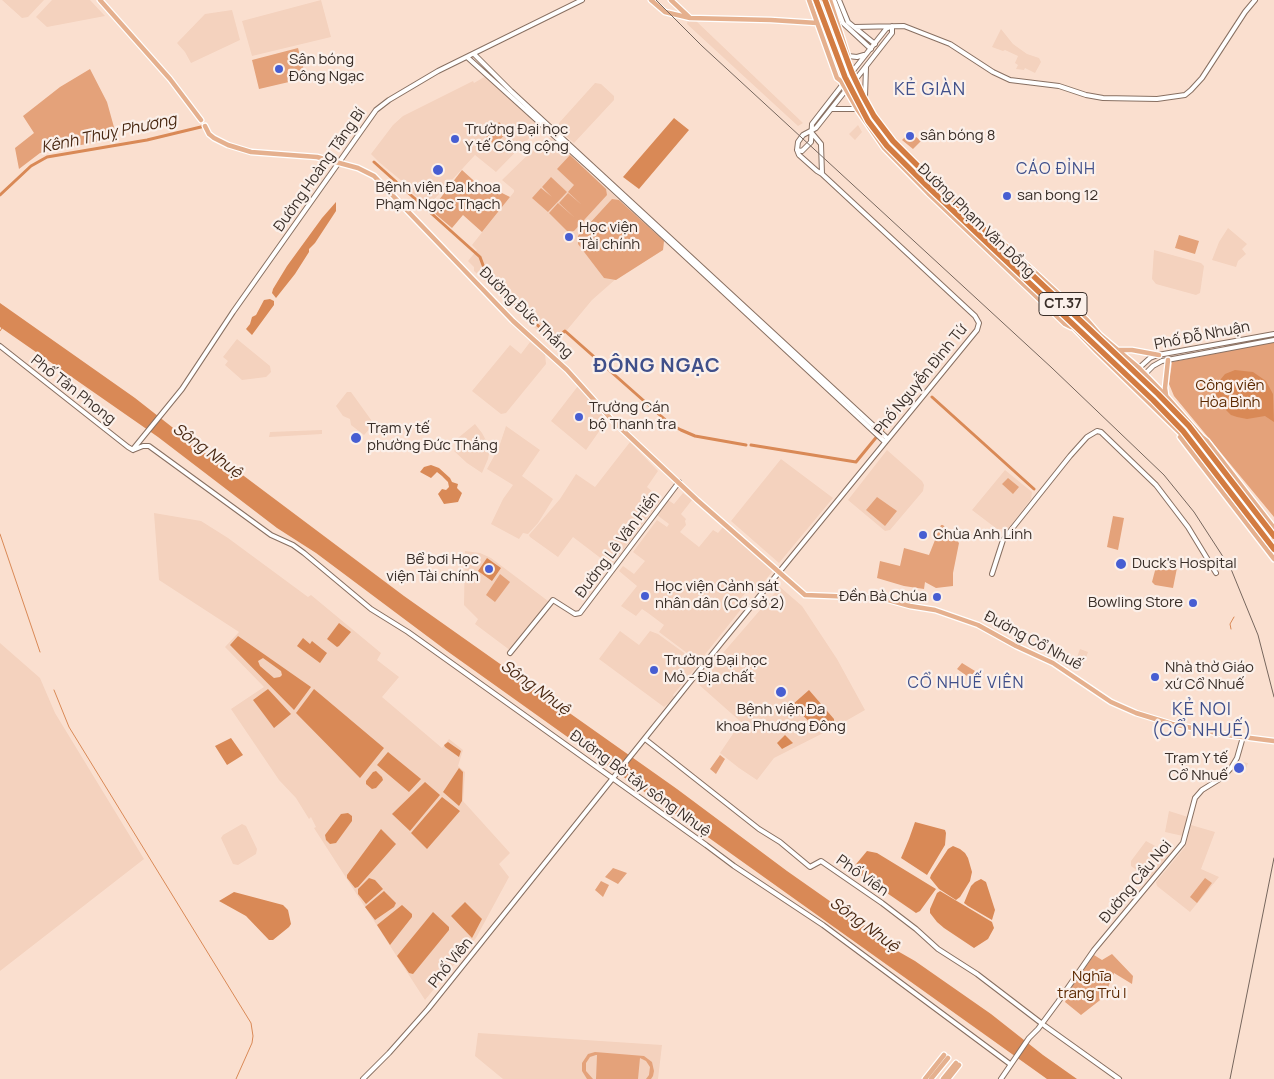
<!DOCTYPE html>
<html>
<head>
<meta charset="utf-8">
<style>
	body { margin:0 }
	canvas { display:block; background:#fadfcf }
</style>
</head>
<body>
<canvas width="1274" height="1079"></canvas>
<script>
const c = document.querySelector('canvas').getContext('2d');
c.lineJoin = 'round';
function fillPath(path, color) {
  c.fillStyle = color;
  c.fill(path, 'evenodd');
}
function toPath(rows) {
  const path = new Path2D();
  for (const r of rows) {
    path.moveTo(r[0], r[1]);
    for (let i = 2; i < r.length; i += 2) path.lineTo(r[i], r[i + 1]);
  }
  return path;
}
function stroke(path, color, width, dash) {
  c.strokeStyle = color;
  c.lineWidth = width;
  c.lineCap = dash ? 'butt' : 'round';
  c.setLineDash(dash || []);
  c.stroke(path);
}
function drawText(font, color, halo, rows, align = 'center') {
  c.font = font + ' Manrope,sans-serif';
  c.lineWidth = 4.5;
  c.setLineDash([]);
  c.textBaseline = 'middle';
  c.strokeStyle = halo;
  c.fillStyle = color;
  for (const [text, x, y, turn = 0] of rows) {
    c.save();
    c.translate(x, y);
    c.rotate((+turn || 0) * Math.PI / 180);
    c.textAlign = isNaN(turn) ? turn : align;
    if (halo) c.strokeText(text, 0, 0);
    c.fillText(text, 0, 0);
    c.restore();
  }
}
fillPath(toPath([
	[2,0,44,0,28,17,22,18],
	[52,0,90,0,105,16,47,27,36,17],
	[321,0,331,37,252,56,242,21],
	[232,10,240,40,191,63,185,52,177,43,205,14],
	[688,20,695,20,803,123,798,126,687,24],
	[1001,29,1013,44,1027,54,1039,58,1041,62,1035,73,1025,68,1024,70,1016,69,1018,65,1015,63,1018,56,1005,50,1003,51,992,47],
	[486,76,538,123,538,129,496,172,475,155,428,206,403,185,403,182,380,163,371,154,393,125,403,116,473,81,474,83],
	[595,83,601,84,614,96,614,100,574,143,559,130,559,123],
	[858,125,862,132,855,140,849,134],
	[545,138,551,138,664,241,663,250,617,278,592,300,557,342,549,341,474,271,474,267,468,261,477,250,472,245,514,192,514,190,502,180],
	[1228,228,1247,244,1242,249,1246,254,1238,261,1236,267,1212,260,1219,242],
	[1154,250,1201,263,1204,266,1200,293,1196,295,1156,284,1152,279],
	[237,339,270,366,271,372,266,377,242,380,225,365,228,361,223,357],
	[530,342,545,354,546,364,506,413,501,414,472,391,510,345,521,354],
	[578,386,604,413,605,423,586,450,551,421],
	[347,392,351,392,374,424,364,435,351,425,350,419,343,416,336,406],
	[475,424,482,433,490,448,488,459,482,473,467,463,454,451,462,444,458,438],
	[506,426,540,450,522,476,553,499,538,523,528,534,523,533,519,539,491,524,503,499,513,485,487,469,499,447],
	[322,430,322,434,269,437,270,432],
	[630,442,658,471,647,487,661,499,611,566,573,537,558,557,530,537,529,535,560,499,576,474,595,487],
	[887,450,922,481,924,485,923,491,890,530,885,531,848,500],
	[781,459,833,498,779,563,731,521],
	[1005,470,1032,492,1031,499,1008,529,997,529,972,510],
	[683,493,692,500,681,514,686,519,685,521,686,525,680,532,699,547,713,530,718,533,724,526,771,568,772,572,755,593,749,589,741,598,746,603,699,662,659,632,664,625,648,613,642,609,636,616,621,606,637,586,619,571,623,566,634,574,645,561,633,552,657,520,667,527,669,524,657,515,668,500,674,504],
	[154,513,201,521,228,538,308,597,311,595,381,653,377,660,399,677,382,697,442,748,449,739,463,750,458,766,465,772,463,801,510,853,499,864,509,877,476,938,425,1000,314,828,316,827,311,817,309,819,296,798,279,780,231,709,264,687,225,647,239,632,159,580],
	[465,551,480,553,491,558,548,601,511,651,475,624,478,619,464,605],
	[780,587,802,606,837,659,865,710,837,726,774,758,757,780,739,768,720,753,741,722,697,683],
	[620,631,639,645,650,631,658,634,698,663,697,666,673,695,674,697,669,703,664,707,599,659],
	[0,643,40,678,55,713,144,859,0,971],
	[1080,649,1088,652,1084,663,1076,660],
	[1236,761,1248,763,1244,774,1230,771],
	[1169,811,1188,817,1183,836,1165,832],
	[242,824,246,826,257,849,256,854,238,865,233,864,221,838,223,835],
	[1191,825,1215,832,1201,869,1219,877,1190,912,1157,886,1156,882,1185,847],
	[1146,841,1170,854,1151,877,1146,877,1131,866,1131,861],
	[478,1033,662,1045,658,1079,503,1079,475,1056]
]), '#f4d2be');
fillPath(toPath([
	[298,48,306,78,259,89,252,60],
	[90,69,107,102,117,138,40,153,19,169,15,148,34,133,23,116,60,87],
	[499,122,508,131,495,145,486,137],
	[910,132,921,141,913,149,902,140],
	[570,155,606,189,607,195,574,231,568,232,549,213,558,203,575,218,559,203,568,193,582,205,568,192,574,185,557,169],
	[462,170,482,188,492,193,498,191,510,197,482,232,463,215,452,228,433,212,432,209],
	[551,177,567,192,548,212,532,198,541,188,552,197,542,187],
	[612,199,619,200,664,241,663,250,616,280,604,278,578,244,578,236],
	[1179,235,1199,241,1195,254,1175,248],
	[1274,342,1274,517,1174,396,1169,384,1172,362],
	[1008,478,1019,487,1013,494,1002,484],
	[877,497,897,511,885,526,866,510],
	[1113,516,1124,518,1118,550,1107,547],
	[941,525,943,525,959,543,953,573,953,586,936,588,925,582,924,589,904,586,877,578,880,561,900,566,904,548,929,555],
	[1157,563,1177,568,1173,588,1155,585,1152,582],
	[500,574,510,582,495,602,486,595],
	[962,663,975,671,970,678,957,669],
	[720,755,725,759,716,774,710,769],
	[613,868,627,873,618,884,605,877],
	[1205,878,1212,883,1197,903,1190,897],
	[601,881,609,885,603,897,595,890],
	[1112,954,1133,976,1132,984,1114,973,1104,997,1081,1015,1065,1002,1072,986,1094,955,1102,960],
	[595,1052,644,1056,652,1062,654,1071,653,1076,651,1079,646,1079,649,1075,650,1067,646,1061,640,1058,638,1079,596,1079,597,1055,596,1055,590,1057,586,1063,586,1071,593,1079,587,1079,582,1071,582,1063,588,1054]
]), '#e4a27a');
fillPath(toPath([
	[674,118,689,130,639,189,623,177],
	[336,202,336,211,315,243,309,249,309,252,295,274,276,298,272,293,273,289,287,266,322,218],
	[270,299,274,301,274,305,252,335,246,329,250,324,252,317,256,315,264,300],
	[0,303,135,398,214,460,244,476,404,596,677,789,787,871,871,930,887,945,915,961,991,1014,1043,1055,1077,1079,1047,1079,447,651,316,553,277,528,158,437,0,327],
	[1235,370,1253,372,1266,381,1273,394,1274,422,1265,416,1247,419,1237,417,1231,415,1222,406,1216,395,1216,385,1225,374],
	[431,465,439,468,450,478,452,482,458,484,457,488,462,493,458,502,444,504,438,494,442,489,446,490,449,487,448,482,442,476,437,472,431,478,420,472,424,467],
	[487,558,501,568,492,581,478,571],
	[339,623,351,632,339,646,337,647,327,639],
	[238,636,311,687,294,710,230,645],
	[263,658,281,671,282,675,280,677,274,678,260,666,258,661],
	[303,638,310,644,312,641,327,653,320,663,297,646],
	[268,689,291,714,274,728,253,700],
	[314,689,384,748,360,778,296,713],
	[809,690,834,719,834,721,818,730,792,705],
	[785,735,793,743,782,749,777,743],
	[231,738,243,755,227,765,215,746],
	[448,742,461,751,459,757,445,747,444,745],
	[388,752,421,779,409,792,377,765],
	[459,768,463,772,462,801,459,806,443,792],
	[376,771,382,777,383,780,376,788,372,789,366,784,366,781,373,772],
	[425,782,440,795,410,831,392,814],
	[442,797,460,811,427,849,411,833],
	[348,813,352,816,352,821,336,843,330,844,326,840,325,835,341,814],
	[915,822,945,830,946,833,945,845,927,875,901,858,909,839],
	[381,829,396,844,358,887,355,888,347,878,347,875],
	[953,846,960,849,965,853,968,858,972,872,970,881,960,897,956,900,939,889,930,878,931,875,948,849],
	[867,851,877,853,936,889,920,911,916,913,852,869],
	[369,878,375,880,383,889,366,904,358,894,358,889],
	[981,879,986,882,994,907,995,910,992,920,968,906,964,903,971,886,975,882],
	[384,891,396,903,394,907,375,920,365,907],
	[940,891,992,922,994,928,988,939,974,948,944,928,937,922,930,913,930,909,937,893],
	[234,892,283,905,288,910,291,924,289,927,273,940,269,940,246,916,219,901],
	[465,902,482,919,472,938,451,916],
	[402,905,412,914,412,917,390,945,377,925],
	[433,912,449,927,449,930,413,974,409,973,397,956]
]), '#d98956');
stroke(toPath([
	[0,331,2,328],
	[0,534,40,652],
	[1231,629,1230,624,1234,617],
	[54,690,69,727,251,1023,253,1036,252,1043,236,1079]
]), '#d98956', 1);
stroke(toPath([
	[374,162,480,257,487,276,490,280,550,337,556,338,565,331,670,424,681,430,695,436,746,445],
	[0,195,31,166,47,157,147,140,205,126],
	[932,397,1034,489],
	[751,445,856,462,915,390]
]), '#d98956', 3);
const minor = toPath([
	[834,0,843,23,871,49],
	[839,0,848,22,875,44],
	[854,27,904,26,950,44,993,72,1010,80,1059,86,1086,95,1103,98,1157,99,1185,95,1191,90,1202,78,1245,12,1255,0],
	[474,54,511,91,888,439],
	[848,56,857,57,864,55],
	[467,57,593,171,885,442],
	[852,72,886,29,890,27],
	[856,79,892,33,892,26],
	[865,97,866,67],
	[831,109,857,109],
	[811,132,821,144,822,174],
	[797,150,802,151,811,142,812,124,843,84],
	[797,150,798,142,803,135,816,128,846,90],
	[0,346,128,447,133,450],
	[1139,368,1150,358,1158,355,1274,334],
	[1145,374,1153,366,1162,361,1274,340],
	[134,448,182,389,233,312,376,110,389,100,438,71,582,0],
	[133,450,143,446,149,446,271,535,293,545,304,553,371,609,408,632,706,845,734,866,823,925,1010,1064],
	[992,574,1003,540,1070,456,1087,437,1097,431,1101,432,1156,485,1188,527,1216,573],
	[510,653,553,600,575,614,580,613,679,482],
	[645,739,759,829,780,842,810,867,821,861,882,903,916,929,938,949,977,974,1045,1026,1119,1079],
	[363,1079,389,1053,428,1009,722,642,977,330,979,323,975,316,822,174,817,171,799,155,797,150],
	[1001,1079,1029,1038,1038,1029,1058,1002,1094,950,1183,843,1195,798,1202,790,1223,777,1231,768,1237,758,1243,737]
]);
const major = toPath([
	[100,0,170,79,201,120],
	[651,0,665,12,690,18,771,20,817,23],
	[671,0,689,17],
	[809,0,837,78,841,81,857,109,884,148,928,193,1065,324,1071,327],
	[830,0,848,56],
	[205,126,209,134,214,138,228,145,251,152,317,157,358,168,374,176,513,321,567,370,612,420,697,500,805,595,881,598,910,606,935,610,978,625,1016,646,1053,663,1111,702,1136,713,1172,724,1227,735,1274,741],
	[929,174,978,220],
	[991,232,1087,320,1100,335,1139,368,1167,397,1202,437,1207,441,1274,528],
	[1070,324,1097,352,1181,434,1200,457],
	[1118,350,1132,350,1159,355],
	[1166,395,1165,388,1168,360],
	[1180,437,1274,559],
	[925,1079,944,1055],
	[931,1079,948,1058],
	[943,1079,956,1063],
	[948,1079,959,1065]
]);
stroke(minor, '#887062', 6);
stroke(major, '#fff', 7);
stroke(minor, '#fff', 4);
stroke(major, '#e5b08e', 4.5);
stroke(toPath([
	[656,0,702,46,1052,368,1164,475,1194,512,1231,569,1258,635,1274,697],
	[1230,1079,1274,858]
]), '#76665d', 1);
const highwayBridge = toPath([
	[816,0,845,77,868,121,887,146,927,186,1153,400,1183,431,1274,549],
	[825,0,852,73,863,96,874,116,893,141,932,180,1158,394,1189,426,1274,536]
]);
stroke(highwayBridge, '#fff', 8, []);
stroke(highwayBridge, '#d37c42', 5.5);
for (const [x, y, r, color] of [
	[279,69,5,"#475ed2"],
	[910,136,5,"#475ed2"],
	[455,139,5,"#475ed2"],
	[438,170,6,"#475ed2"],
	[1007,196,5,"#475ed2"],
	[569,237,5,"#475ed2"],
	[579,417,5,"#475ed2"],
	[356,438,6,"#475ed2"],
	[923,535,5,"#475ed2"],
	[1121,564,6,"#475ed2"],
	[489,569,5,"#475ed2"],
	[645,596,5,"#475ed2"],
	[937,597,5,"#475ed2"],
	[1193,603,5,"#475ed2"],
	[654,670,5,"#475ed2"],
	[1155,677,5,"#475ed2"],
	[781,692,6,"#475ed2"],
	[1239,768,6,"#475ed2"]
]) {
  const dot = new Path2D();
  dot.arc(x, y, r, 0, 2 * Math.PI);
  c.fillStyle = color;
  c.fill(dot);
  stroke(dot, '#fbf0ea', 2);
}
for (const [x, y, w] of [
	[1063,304,48]
]) {
  const box = new Path2D();
  box.roundRect(x - w / 2, y - 11.5, w, 23, 4);
  c.fillStyle = '#fbf0ea';
  c.fill(box);
  stroke(box, '#392e28', 1);
}
drawText('bold 14px', '#392e28', null, [
	["CT.37",1063,304]
]);
drawText('15px', '#392e28', '#fbf0ea', [
	["Sân bóng",289,60],
	["Đông Ngạc",289,77],
	["Trường Đại học",465,130],
	["Y tế Công cộng",465,147],
	["sân bóng 8",920,136],
	["Bệnh viện Đa khoa",438,188,"center"],
	["Phạm Ngọc Thạch",438,205,"center"],
	["san bong 12",1017,196],
	["Học viện",579,228],
	["Tài chính",579,245],
	["Trường Cán",589,408],
	["bộ Thanh tra",589,425],
	["Trạm y tế",367,429],
	["phường Đức Thắng",367,446],
	["Chùa Anh Linh",933,535],
	["Bể bơi Học",479,560,"right"],
	["viện Tài chính",479,577,"right"],
	["Duck's Hospital",1132,564],
	["Học viện Cảnh sát",655,587],
	["nhân dân (Cơ sở 2)",655,604],
	["Đền Bà Chúa",927,597,"right"],
	["Bowling Store",1183,603,"right"],
	["Trường Đại học",664,661],
	["Mỏ - Địa chất",664,678],
	["Nhà thờ Giáo",1165,668],
	["xứ Cổ Nhuế",1165,685],
	["Bệnh viện Đa",781,710,"center"],
	["khoa Phương Đông",781,727,"center"],
	["Trạm Y tế",1228,759,"right"],
	["Cổ Nhuế",1228,776,"right"]
], 'left');
drawText('15px', '#392e28', '#fbf0ea', [
	["Đường Hoàng Tăng Bí",320,170,-55],
	["Đường Phạm Văn Đồng",976,221,44],
	["Đường Đức Thắng",526,313,44],
	["Phố Đỗ Nhuận",1202,336,-11],
	["Phố Nguyễn Đình Tứ",921,380,-51],
	["Phố Tân Phong",73,390,38],
	["Đường Lê Văn Hiến",618,545,-53],
	["Đường Cổ Nhuế",1033,641,28],
	["Đường Bờ tây sông Nhuệ",640,784,36],
	["Phố Viên",862,876,35],
	["Đường Cầu Noi",1136,882,-50],
	["Phố Viên",451,963,-51]
]);
drawText('15px', '#5b2800', '#fbf0ea', [
	["Công viên",1230,386],
	["Hòa Bình",1230,403],
	["Nghĩa",1092,977],
	["trang Trù I",1092,994]
]);
drawText('italic 16px', '#4a2913', '#fbf0ea', [
	["Kênh Thuỵ Phương",109,134,-12],
	["Sông Nhuệ",207,451,36],
	["Sông Nhuệ",535,688,36],
	["Sông Nhuệ",864,925,36]
]);
c.letterSpacing = '1px';
drawText('16px', '#3f4f8a', '#fbf0ea', [
	["CÁO ĐỈNH",1056,170],
	["CỔ NHUẾ VIÊN",966,684]
]);
c.letterSpacing = '0px';
c.letterSpacing = '1px';
drawText('18px', '#3f4f8a', '#fbf0ea', [
	["KẺ GIÀN",930,90],
	["KẺ NOI",1202,710],
	["(CỔ NHUẾ)",1202,731]
]);
c.letterSpacing = '0px';
c.letterSpacing = '1px';
drawText('bold 20px', '#3f4f8a', '#fbf0ea', [
	["ĐÔNG NGẠC",657,366]
]);
c.letterSpacing = '0px';
</script>
</body>
</html>
